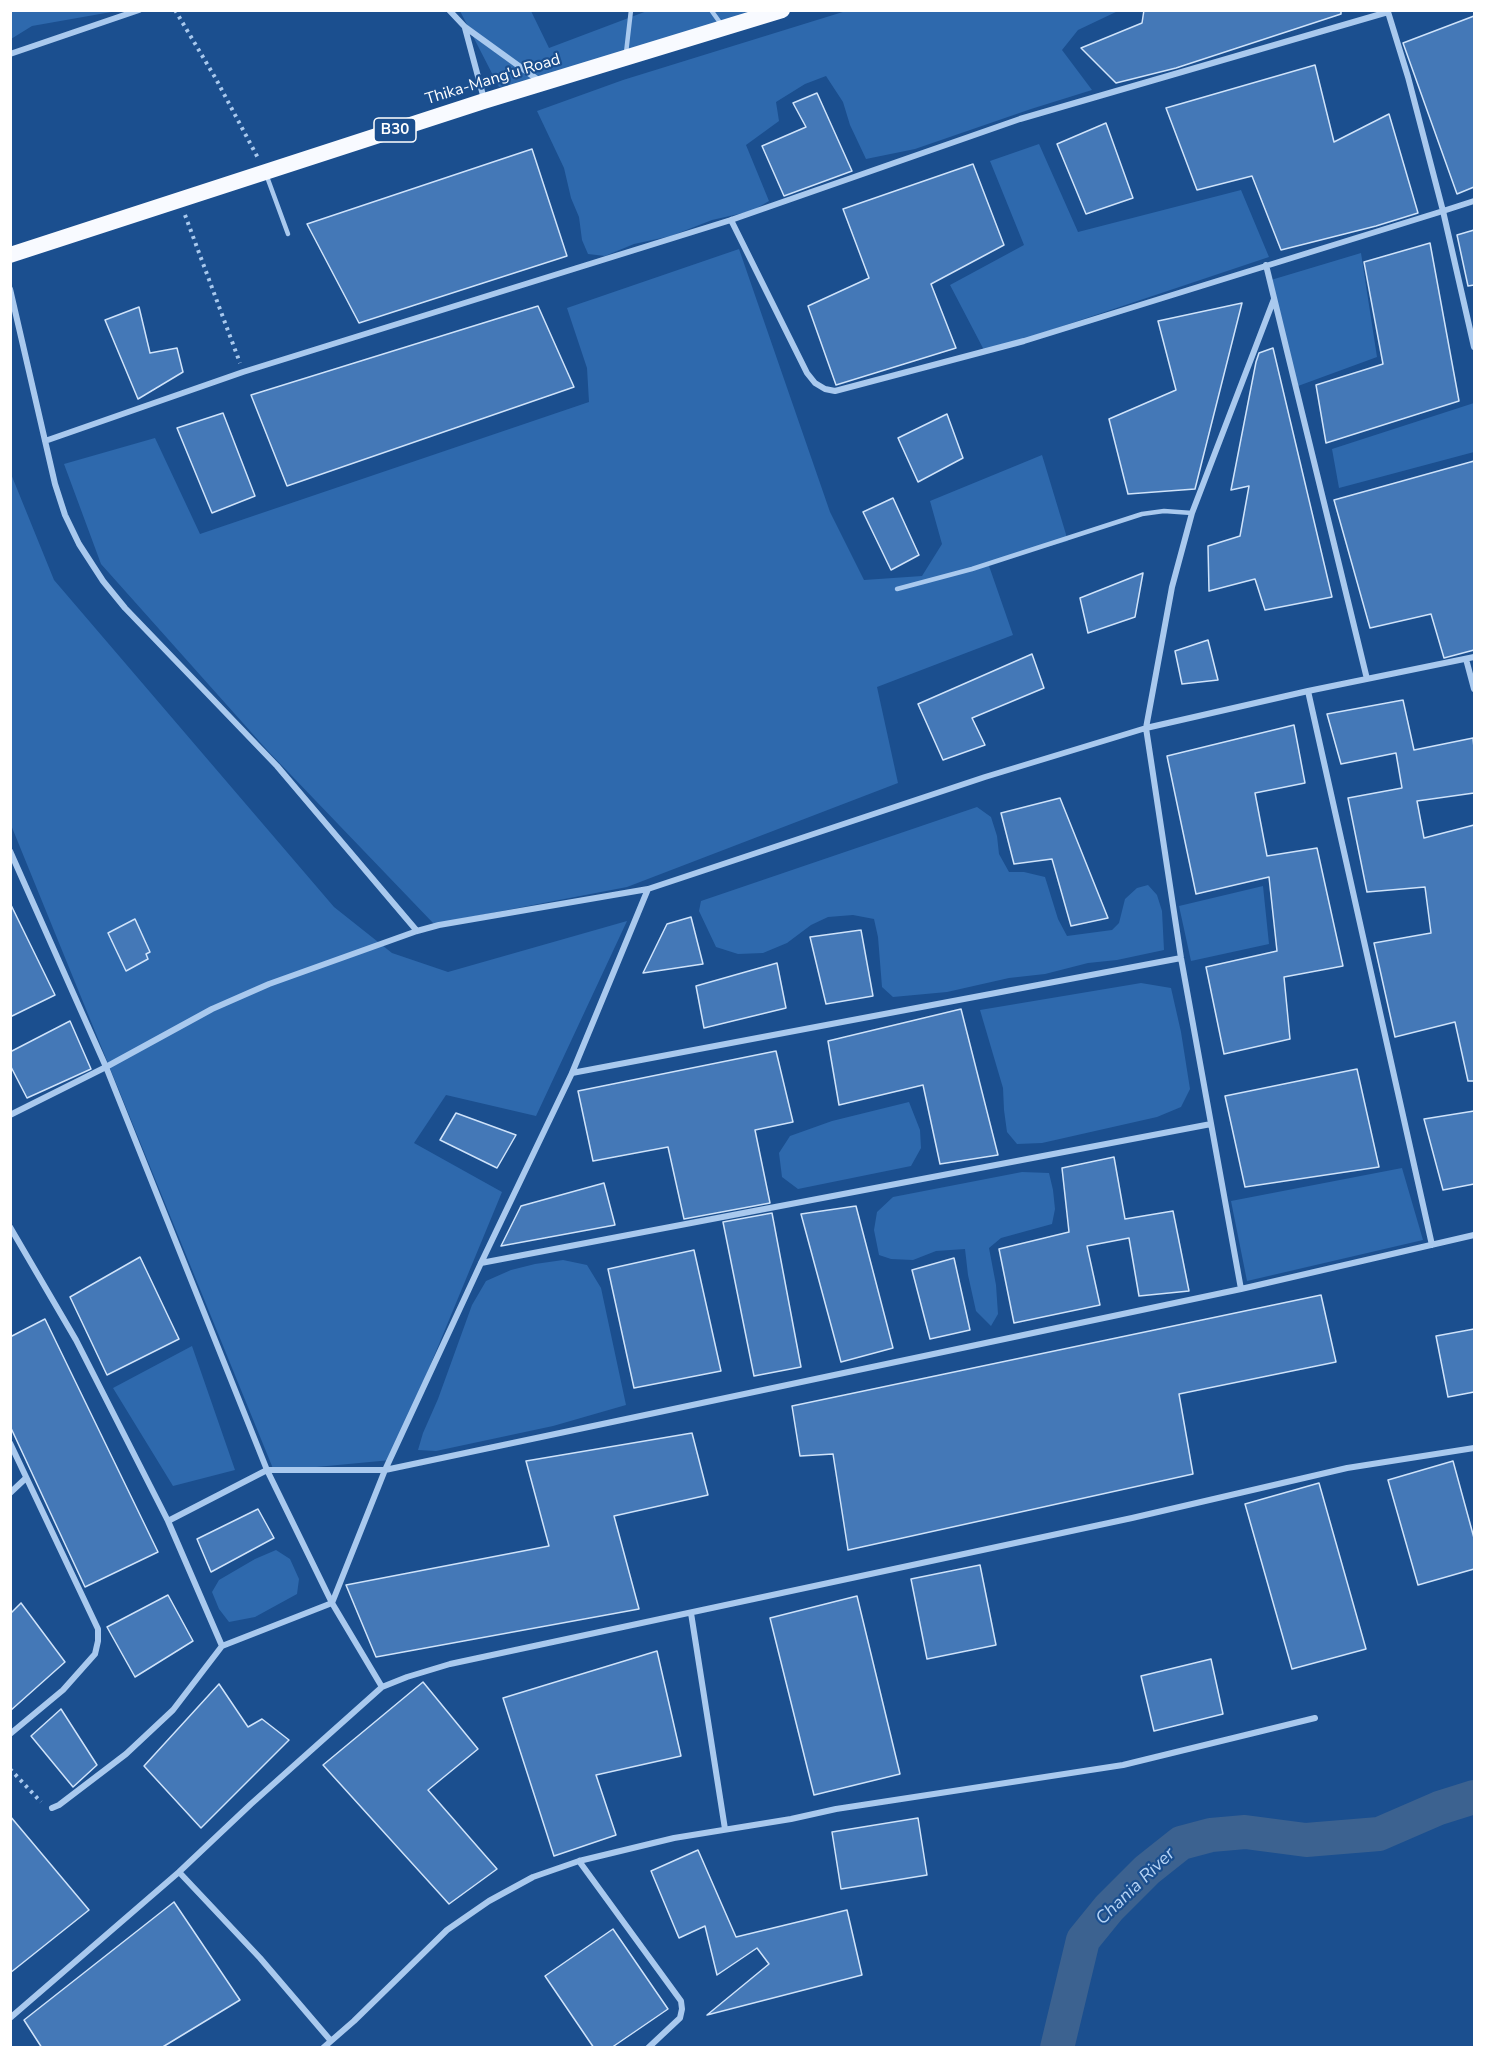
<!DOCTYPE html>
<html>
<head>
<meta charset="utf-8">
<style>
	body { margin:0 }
	#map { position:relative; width:1485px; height:2058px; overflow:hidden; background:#1b4f8f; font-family:"Nunito Sans",sans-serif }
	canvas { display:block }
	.frame { position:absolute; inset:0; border:12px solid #fff; pointer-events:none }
</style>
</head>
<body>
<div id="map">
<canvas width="1485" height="2058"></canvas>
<div class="frame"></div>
</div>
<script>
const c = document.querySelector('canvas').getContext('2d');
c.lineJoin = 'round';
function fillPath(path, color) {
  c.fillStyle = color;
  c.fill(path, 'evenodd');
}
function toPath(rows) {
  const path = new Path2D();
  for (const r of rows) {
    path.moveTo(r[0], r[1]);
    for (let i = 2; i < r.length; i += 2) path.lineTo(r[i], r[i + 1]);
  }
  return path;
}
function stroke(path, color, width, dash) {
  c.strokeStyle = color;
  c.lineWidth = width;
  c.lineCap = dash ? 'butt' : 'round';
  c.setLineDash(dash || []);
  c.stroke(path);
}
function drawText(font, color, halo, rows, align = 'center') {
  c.font = font + ' "Nunito Sans",sans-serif';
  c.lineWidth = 4.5;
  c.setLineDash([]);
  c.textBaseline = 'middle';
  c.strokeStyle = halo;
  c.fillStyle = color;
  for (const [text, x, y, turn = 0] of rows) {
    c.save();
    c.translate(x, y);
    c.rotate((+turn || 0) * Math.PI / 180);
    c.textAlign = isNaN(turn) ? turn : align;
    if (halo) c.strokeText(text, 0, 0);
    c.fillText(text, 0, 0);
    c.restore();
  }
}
fillPath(toPath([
	[11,10,117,10,117,11,32,26,11,39],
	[460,11,531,11,549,48,647,11,751,11,751,12,521,84,499,87],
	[846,11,1118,11,1078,30,1062,50,1092,90,1031,109,915,149,866,159,850,125,843,102,826,76,805,84,776,102,779,121,746,145,769,201,752,211,712,220,671,236,634,244,605,256,588,254,582,240,579,217,571,198,564,168,537,111,623,80],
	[1039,144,1078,232,1241,190,1269,257,985,352,950,285,1024,245,990,161],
	[739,249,830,512,864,580,922,576,942,544,930,501,1042,455,1068,541,988,563,1013,635,877,687,898,783,627,887,434,924,267,750,101,564,64,464,155,438,200,534,589,402,587,368,567,308],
	[1361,253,1377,357,1298,386,1271,280],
	[1474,403,1474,452,1339,488,1332,449],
	[10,467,11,474,54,580,334,907,392,953,448,972,627,921,536,1116,446,1095,414,1143,502,1192,391,1460,274,1471,11,825],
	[977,807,991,817,997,836,999,854,1009,872,1024,872,1045,877,1058,919,1067,936,1112,930,1119,923,1125,899,1137,888,1148,885,1157,895,1162,911,1164,950,1117,960,1088,963,1045,974,1009,978,947,992,893,997,882,987,878,937,874,919,853,915,828,917,811,925,787,943,763,953,738,954,716,947,699,911,701,901],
	[1263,886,1269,944,1191,961,1179,906],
	[1141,983,1171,988,1181,1032,1190,1089,1181,1107,1157,1117,1042,1143,1017,1144,1007,1132,1004,1110,1003,1088,980,1010],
	[909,1102,920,1130,921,1148,911,1166,798,1189,782,1177,779,1153,790,1136,832,1121],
	[1402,1168,1423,1240,1247,1281,1231,1201],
	[1022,1172,1049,1173,1053,1190,1055,1209,1052,1224,1001,1238,989,1248,996,1285,998,1314,991,1326,976,1311,968,1275,965,1249,936,1251,913,1260,891,1259,879,1255,874,1230,877,1212,893,1197],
	[563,1260,587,1265,601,1288,626,1405,553,1426,436,1451,418,1450,423,1433,438,1399,472,1305,486,1281,511,1270,535,1264],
	[192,1346,235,1470,173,1486,113,1388],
	[276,1550,290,1559,299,1579,297,1594,255,1617,229,1622,219,1609,212,1592,219,1580,255,1559]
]), '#2e69ad');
stroke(toPath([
	[1057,2048,1083,1940,1109,1908,1147,1870,1181,1843,1211,1835,1245,1832,1306,1840,1379,1834,1439,1808,1474,1797]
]), '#3c6290', 34);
const building = toPath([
	[1144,10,1341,10,1341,14,1176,68,1116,83,1081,48,1142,23,1144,10],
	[1474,16,1474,187,1457,194,1403,43,1474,16],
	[1315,65,1334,142,1389,114,1418,213,1376,226,1281,250,1252,176,1197,190,1166,108,1315,65],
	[817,93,852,171,784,196,762,146,806,127,793,103,817,93],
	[1106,123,1133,198,1086,214,1057,144,1106,123],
	[532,149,567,256,359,323,307,224,532,149],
	[973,164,1004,245,931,284,956,348,836,385,808,306,869,278,843,209,973,164],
	[1474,230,1474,285,1468,286,1457,235,1474,230],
	[1430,243,1459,401,1326,443,1316,385,1383,364,1364,262,1430,243],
	[1242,303,1195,489,1128,494,1109,419,1176,390,1158,321,1242,303],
	[538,306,574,387,287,486,251,395,538,306],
	[139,307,150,353,177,348,183,372,138,399,105,320,139,307],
	[1273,348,1332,597,1265,610,1255,579,1209,591,1208,546,1240,536,1249,486,1231,490,1256,362,1259,353,1273,348],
	[223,413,255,496,212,513,177,428,223,413],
	[947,414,963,458,918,482,898,438,947,414],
	[1474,461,1474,650,1444,658,1431,614,1370,628,1334,500,1474,461],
	[893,498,919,555,891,570,863,512,893,498],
	[1143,573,1135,617,1088,633,1080,598,1143,573],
	[1208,640,1218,680,1182,684,1175,651,1208,640],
	[1032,654,1044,688,972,718,985,745,943,760,918,704,1032,654],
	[1403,700,1414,750,1473,738,1474,748,1474,793,1417,801,1424,838,1474,825,1474,1081,1468,1081,1455,1022,1395,1037,1374,943,1431,933,1425,887,1367,892,1348,798,1402,788,1396,753,1341,764,1327,714,1403,700],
	[1294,725,1305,783,1255,793,1267,856,1317,848,1343,966,1284,977,1290,1039,1224,1054,1206,967,1277,951,1269,877,1196,894,1167,756,1294,725],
	[1060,798,1108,918,1071,926,1052,859,1014,864,1001,813,1060,798],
	[10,903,55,995,10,1017,10,903],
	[691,917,703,964,643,973,667,924,691,917],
	[135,919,150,952,146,954,148,959,126,971,108,933,135,919],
	[861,930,873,996,826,1004,810,937,861,930],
	[777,963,786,1008,704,1028,696,986,777,963],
	[961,1009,998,1155,940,1164,923,1085,839,1105,828,1041,961,1009],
	[70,1021,91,1069,27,1098,10,1065,10,1052,70,1021],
	[776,1051,793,1122,755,1130,770,1203,684,1219,668,1147,593,1161,578,1091,776,1051],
	[1357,1069,1379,1167,1245,1187,1225,1096,1357,1069],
	[1474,1111,1474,1184,1443,1190,1424,1119,1474,1111],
	[456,1113,516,1135,497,1168,440,1140,456,1113],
	[1114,1157,1125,1219,1173,1211,1189,1291,1139,1296,1129,1238,1087,1246,1100,1305,1014,1323,999,1249,1069,1232,1062,1168,1114,1157],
	[604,1183,615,1225,501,1246,521,1206,604,1183],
	[856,1206,893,1348,841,1362,801,1214,856,1206],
	[772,1213,801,1367,754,1376,723,1222,772,1213],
	[694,1250,721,1371,634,1388,608,1269,694,1250],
	[140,1257,179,1339,107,1375,70,1297,140,1257],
	[954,1258,970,1330,930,1339,912,1270,954,1258],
	[1321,1295,1336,1362,1179,1394,1193,1474,848,1550,833,1454,800,1456,792,1406,1321,1295],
	[45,1319,158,1552,85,1587,10,1426,10,1337,45,1319],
	[1474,1329,1474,1392,1448,1397,1436,1336,1474,1329],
	[692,1433,708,1495,614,1516,639,1609,376,1657,346,1585,549,1546,526,1461,692,1433],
	[1453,1461,1474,1538,1474,1569,1418,1585,1388,1480,1453,1461],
	[1319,1483,1366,1649,1292,1669,1245,1504,1319,1483],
	[258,1509,274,1538,211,1572,197,1539,258,1509],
	[980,1565,996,1645,927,1659,911,1579,980,1565],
	[168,1595,193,1641,135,1677,107,1627,168,1595],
	[857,1596,900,1774,814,1795,770,1618,857,1596],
	[21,1603,65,1662,10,1711,10,1614,21,1603],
	[657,1651,681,1756,596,1775,616,1835,554,1856,503,1698,657,1651],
	[1211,1659,1223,1714,1154,1731,1141,1676,1211,1659],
	[423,1682,478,1749,428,1790,497,1869,449,1904,323,1765,423,1682],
	[219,1684,248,1727,262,1719,289,1740,201,1828,144,1766,219,1684],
	[61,1709,97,1765,73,1787,31,1736,61,1709],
	[10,1816,89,1910,10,1973,10,1816],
	[918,1818,927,1875,841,1889,832,1832,918,1818],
	[698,1850,736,1937,847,1910,862,1975,707,2015,769,1964,757,1948,717,1975,705,1926,679,1938,651,1871,698,1850],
	[174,1902,240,2000,161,2048,42,2048,24,2020,174,1902],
	[613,1929,668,2009,611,2048,594,2048,545,1976,613,1929]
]);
fillPath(building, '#4478b7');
stroke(building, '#cfe3fa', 1.5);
stroke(toPath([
	[175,10,216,79,258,158],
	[185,215,240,363],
	[10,1769,41,1802]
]), '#a9c9ee', 4, [3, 4.5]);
stroke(toPath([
	[711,10,721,24],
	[626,53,631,10],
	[266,174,288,234],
	[897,589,972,569,1142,514,1164,511,1192,513]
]), '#a9c9ee', 4.5);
stroke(toPath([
	[449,10,465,27,541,82],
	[465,28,484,99],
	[10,54,139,10],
	[731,220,807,373,815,383,825,389,835,391,1024,341,1443,211,1474,347],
	[1266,265,1367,679],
	[10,289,55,484,65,515,79,544,103,581,125,608,277,766,417,931],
	[45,441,243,372,731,220,1020,119,1388,12,1408,77,1443,211,1474,201],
	[1466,659,1474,689],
	[1308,691,1432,1245],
	[10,851,106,1067,267,1470,332,1603,382,1687],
	[572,1073,1181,958],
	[10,1115,106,1067,212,1009,269,984,417,931,439,925,648,889,985,777,1146,728,1172,587,1192,513,1274,299],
	[10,1227,76,1340,168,1521,222,1646,173,1710,126,1754,59,1805,52,1808],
	[481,1263,1211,1124],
	[1241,1289,1474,1235],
	[10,1443,98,1629,98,1641,95,1654,63,1690,10,1734],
	[10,1493,26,1478],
	[168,1521,267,1470,385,1470,1241,1289,1181,958,1146,728,1308,691,1474,657],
	[691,1613,725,1829],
	[222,1646,332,1603,385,1470,481,1263,572,1073,648,889],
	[579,1861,681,2001,682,2009,680,2018,648,2048],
	[179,1872,260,1958,331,2041],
	[10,2018,179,1872,251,1804,382,1687,407,1677,450,1664,1132,1518,1347,1468,1474,1448],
	[323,2048,354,2021,447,1930,489,1901,533,1877,579,1861,674,1838,791,1819,836,1809,1123,1765,1315,1718]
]), '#a9c9ee', 6);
stroke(toPath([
	[10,255,484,101,782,10]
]), '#f8faff', 16);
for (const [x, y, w] of [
	[395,130,42]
]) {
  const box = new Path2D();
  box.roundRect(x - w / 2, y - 12, w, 24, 4.5);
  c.fillStyle = '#1b4f8f';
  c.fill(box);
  stroke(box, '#fff', 1.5);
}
drawText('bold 15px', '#fff', null, [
	["B30",395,130]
]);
drawText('16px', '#fff', '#1b4f8f', [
	["Thika-Mang'u Road",493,80,-17]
]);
drawText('italic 18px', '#b5d3f5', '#1b4f8f', [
	["Chania River",1136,1887,-44]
]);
</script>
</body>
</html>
